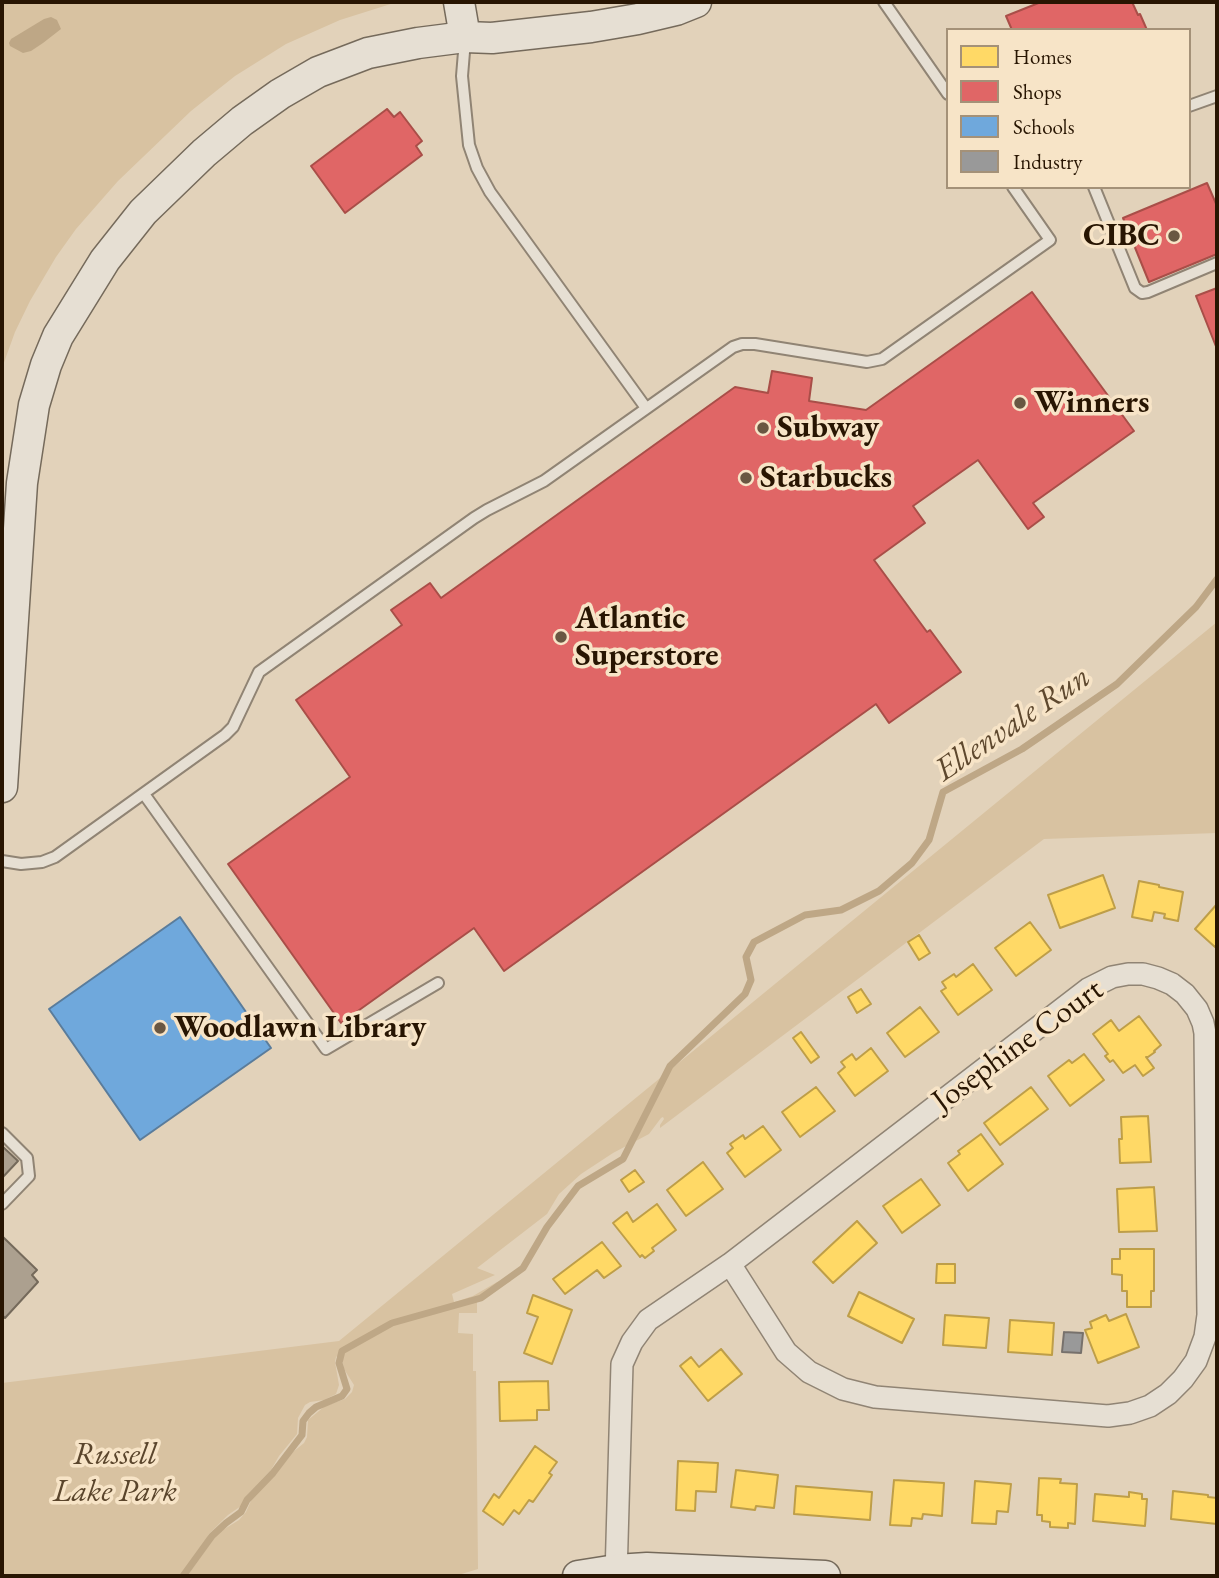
<!DOCTYPE html>
<html>
<head>
<meta charset="utf-8">
<style>
	body { margin:0 }
	#map { position:relative; width:1219px; height:1578px; overflow:hidden; background:#e2d2ba; font-family:"EB Garamond",serif }
	canvas { display:block }
	.frame { position:absolute; inset:0; border:4px solid #281502; pointer-events:none }
	.legend { position:absolute; left:946px; top:28px; width:245px; height:161px; box-sizing:border-box; background:#f7e4c7; border:2px solid #a49178; margin:0; padding:9px 12px; list-style:none; font-size:21px; color:#281502 }
	.legend li { display:flex; align-items:center; gap:14px; height:35px }
	.legend b { width:35px; border:2px solid #a49178 }
</style>
</head>
<body>
<div id="map">
<canvas width="1219" height="1578"></canvas>
<div class="frame"></div>
<ul class="legend">
<li><b style="height:19px;background:#ffd966"></b>Homes</li>
<li><b style="height:19px;background:#e06666"></b>Shops</li>
<li><b style="height:19px;background:#6fa8dc"></b>Schools</li>
<li><b style="height:19px;background:#999"></b>Industry</li>
</ul>
</div>
<script>
const c = document.querySelector('canvas').getContext('2d');
c.lineJoin = 'round';
function fillPath(path, color) {
  c.fillStyle = color;
  c.fill(path, 'evenodd');
}
function toPath(rows) {
  const path = new Path2D();
  for (const r of rows) {
    path.moveTo(r[0], r[1]);
    for (let i = 2; i < r.length; i += 2) path.lineTo(r[i], r[i + 1]);
  }
  return path;
}
function stroke(path, color, width, dash) {
  c.strokeStyle = color;
  c.lineWidth = width;
  c.lineCap = dash ? 'butt' : 'round';
  c.setLineDash(dash || []);
  c.stroke(path);
}
function drawText(font, color, halo, rows, align = 'center') {
  c.font = font + ' "EB Garamond",serif';
  c.lineWidth = 7;
  c.setLineDash([]);
  c.textBaseline = 'middle';
  c.strokeStyle = halo;
  c.fillStyle = color;
  for (const [text, x, y, turn = 0] of rows) {
    c.save();
    c.translate(x, y);
    c.rotate((+turn || 0) * Math.PI / 180);
    c.textAlign = isNaN(turn) ? turn : align;
    if (halo) c.strokeText(text, 0, 0);
    c.fillText(text, 0, 0);
    c.restore();
  }
}
fillPath(toPath([
	[2,2,397,2,340,20,286,44,235,76,191,111,118,181,76,229,56,257,30,301,15,332,2,368],
	[1217,622,1217,833,1044,839,660,1128,660,1125,664,1119,663,1117,661,1118,649,1134,613,1153,581,1174,559,1194,547,1214,477,1268,495,1275,452,1294,454,1302,458,1301,473,1296,497,1282,507,1280,511,1281,477,1301,477,1313,459,1313,458,1333,473,1334,473,1371,476,1371,478,1569,455,1576,187,1576,218,1533,239,1520,246,1512,254,1494,276,1474,293,1452,304,1443,307,1437,308,1420,325,1406,345,1399,352,1392,354,1385,344,1369,341,1354,336,1357,335,1362,339,1385,336,1394,324,1400,310,1402,305,1405,298,1418,297,1434,279,1456,271,1470,248,1494,241,1506,228,1515,209,1534,198,1555,179,1576,2,1576,2,1383,339,1341]
]), '#d8c2a1');
fillPath(toPath([
	[51,17,57,20,61,29,43,43,31,51,23,53,10,46,9,43,11,39,44,19]
]), '#bea786');
const homes = toPath([
	[1103,875,1115,908,1060,928,1048,895,1103,875],
	[1139,881,1159,885,1159,887,1183,892,1178,921,1164,918,1165,914,1154,912,1152,921,1132,917,1139,881],
	[1217,904,1217,944,1215,947,1195,929,1217,904],
	[1030,922,1051,950,1016,976,995,948,1030,922],
	[919,935,930,953,919,960,908,942,919,935],
	[973,964,992,990,958,1015,941,991,946,988,942,982,954,974,956,977,973,964],
	[861,989,871,1004,857,1013,848,997,861,989],
	[920,1007,939,1032,905,1057,887,1033,920,1007],
	[1139,1016,1161,1045,1154,1051,1155,1052,1148,1057,1146,1057,1154,1068,1143,1076,1135,1065,1123,1073,1113,1060,1110,1062,1105,1056,1108,1054,1093,1034,1111,1020,1119,1031,1139,1016],
	[801,1032,819,1057,811,1063,793,1038,801,1032],
	[871,1048,888,1071,855,1096,838,1073,845,1067,841,1062,852,1054,856,1060,871,1048],
	[1084,1054,1104,1080,1070,1106,1048,1076,1069,1060,1072,1063,1084,1054],
	[816,1087,835,1111,800,1137,782,1112,816,1087],
	[1031,1087,1048,1109,1000,1145,984,1123,1031,1087],
	[1148,1116,1151,1162,1120,1163,1119,1139,1122,1139,1121,1117,1148,1116],
	[763,1126,781,1150,745,1177,727,1153,733,1148,730,1144,743,1135,745,1139,763,1126],
	[981,1134,1003,1164,968,1191,948,1163,960,1154,958,1151,981,1134],
	[703,1162,723,1189,686,1216,667,1190,703,1162],
	[635,1170,644,1182,629,1192,621,1180,635,1170],
	[921,1179,940,1205,902,1233,883,1206,921,1179],
	[1154,1187,1157,1231,1119,1232,1117,1189,1154,1187],
	[657,1204,676,1230,652,1248,654,1251,645,1258,642,1255,640,1257,613,1223,627,1212,633,1222,657,1204],
	[857,1221,877,1243,833,1283,813,1262,857,1221],
	[602,1242,621,1266,604,1278,597,1270,565,1294,553,1279,602,1242],
	[1120,1249,1154,1249,1154,1291,1151,1291,1151,1307,1127,1307,1127,1291,1122,1291,1122,1275,1112,1274,1112,1259,1120,1259,1120,1249],
	[937,1264,955,1264,955,1283,936,1283,937,1264],
	[859,1292,914,1319,902,1343,848,1316,859,1292],
	[533,1295,572,1310,552,1364,524,1353,538,1317,527,1313,533,1295],
	[1126,1314,1139,1347,1098,1363,1085,1330,1092,1328,1090,1322,1106,1315,1109,1321,1126,1314],
	[945,1315,989,1318,986,1348,943,1345,945,1315],
	[1010,1320,1054,1323,1052,1355,1008,1352,1010,1320],
	[721,1349,742,1374,708,1401,680,1366,691,1357,699,1367,721,1349],
	[548,1381,549,1410,537,1410,537,1420,500,1421,499,1382,548,1381],
	[535,1446,557,1462,549,1473,552,1475,533,1502,529,1500,519,1514,514,1510,503,1525,483,1511,494,1494,499,1498,535,1446],
	[678,1461,718,1463,716,1492,696,1491,695,1511,676,1510,678,1461],
	[736,1470,778,1475,774,1508,756,1506,755,1510,731,1507,736,1470],
	[1039,1478,1061,1479,1060,1483,1077,1484,1075,1524,1068,1523,1068,1528,1050,1527,1050,1522,1042,1521,1042,1515,1037,1515,1039,1478],
	[894,1480,944,1483,942,1516,923,1514,922,1519,912,1518,911,1526,890,1525,894,1480],
	[975,1481,1011,1484,1008,1512,997,1511,996,1524,972,1523,975,1481],
	[796,1486,872,1492,870,1520,794,1514,796,1486],
	[1173,1491,1208,1495,1208,1497,1217,1498,1217,1524,1171,1519,1173,1491],
	[1129,1492,1142,1494,1142,1499,1147,1499,1145,1526,1093,1521,1095,1494,1129,1497,1129,1492]
]);
fillPath(homes, '#ffd966');
stroke(homes, '#be9e48', 2);
const shops = toPath([
	[1041,2,1132,2,1138,15,1140,14,1147,30,1012,30,1006,16,1041,2],
	[387,109,394,117,400,112,422,141,416,146,422,155,345,213,311,166,387,109],
	[1207,183,1217,206,1217,254,1149,282,1123,218,1207,183],
	[1217,288,1217,349,1196,296,1217,288],
	[1032,292,1134,431,1033,503,1044,517,1028,529,978,460,913,506,925,523,874,560,927,632,930,630,961,672,889,723,876,704,504,971,474,928,341,1023,228,864,350,777,296,700,402,625,391,610,430,583,441,598,735,387,768,393,772,371,812,378,809,401,866,410,1032,292]
]);
fillPath(shops, '#e06666');
stroke(shops, '#a94e48', 2);
const schools = toPath([
	[180,917,271,1048,140,1140,49,1009,180,917]
]);
fillPath(schools, '#6fa8dc');
stroke(schools, '#5a7c9b', 2);
const industry = toPath([
	[1064,1332,1083,1333,1081,1353,1062,1352,1064,1332]
]);
fillPath(industry, '#999');
stroke(industry, '#77716c', 2);
stroke(toPath([
	[183,1576,212,1536,226,1523,241,1512,247,1500,273,1473,302,1435,303,1421,309,1413,316,1407,342,1396,347,1389,339,1363,342,1351,392,1323,481,1298,523,1268,547,1227,578,1186,623,1159,670,1066,745,994,751,980,746,957,754,942,805,915,841,910,879,891,912,863,929,840,943,792,1022,749,1117,684,1196,607,1217,579]
]), '#bea786', 7);
const building = toPath([
	[2,1146,18,1161,2,1178,2,1146],
	[2,1236,37,1270,32,1275,38,1282,5,1318,2,1315,2,1236]
]);
fillPath(building, '#aca08f');
stroke(building, '#756a5b', 2);
const lane = toPath([
	[884,2,948,94],
	[465,40,462,76,469,145,477,168,490,192,646,408],
	[1189,106,1217,96],
	[1094,187,1135,288,1142,293,1148,292,1217,263],
	[144,794,326,1049,438,983],
	[2,861,21,864,42,862,55,857,225,735,233,727,259,672,474,518,487,510,544,481,733,347,742,344,755,344,867,362,882,359,1050,240,1013,187],
	[2,1133,27,1158,29,1176,2,1204]
]);
const street = toPath([
	[616,1576,622,1364,632,1342,648,1320,730,1264,1088,989,1112,977,1128,974,1143,974,1158,978,1172,984,1185,994,1197,1009,1203,1023,1205,1033,1208,1315,1205,1337,1196,1361,1183,1379,1168,1394,1150,1406,1130,1413,1108,1416,875,1397,843,1389,809,1372,786,1352,730,1264]
]);
const secondary = toPath([
	[459,2,465,37],
	[2,787,22,483,34,405,46,365,58,336,105,260,143,212,204,153,242,121,280,94,318,72,368,53,418,43,465,37,492,38,591,27,638,19,676,10,696,2],
	[578,1576,616,1570,647,1568,825,1576]
]);
stroke(lane, '#908474', 14);
stroke(street, '#908474', 24);
stroke(secondary, '#756a5b', 33);
stroke(lane, '#e6dfd3', 10);
stroke(street, '#e6dfd3', 21);
stroke(secondary, '#e6dfd3', 30);
for (const [x, y, r, color] of [
	[1174,236,7,"#695742"],
	[1020,403,7,"#695742"],
	[763,428,7,"#695742"],
	[746,478,7,"#695742"],
	[561,637,7,"#695742"],
	[160,1028,7,"#695742"]
]) {
  const dot = new Path2D();
  dot.arc(x, y, r, 0, 2 * Math.PI);
  c.fillStyle = color;
  c.fill(dot);
  stroke(dot, '#f7e4c7', 2.5);
}
drawText('bold 32px', '#281502', '#f7e4c7', [
	["CIBC",1160,236,"right"],
	["Winners",1034,403],
	["Subway",777,428],
	["Starbucks",760,478],
	["Atlantic",575,619],
	["Superstore",575,656],
	["Woodlawn Library",174,1028]
], 'left');
drawText('32px', '#281502', '#f7e4c7', [
	["Josephine Court",1018,1046,-36]
]);
drawText('italic 32px', '#5a452c', '#f7e4c7', [
	["Russell",115,1455],
	["Lake Park",115,1492]
]);
drawText('italic 33px', '#5e482e', '#f7e4c7', [
	["Ellenvale Run",1013,724,-34]
]);
</script>
</body>
</html>
